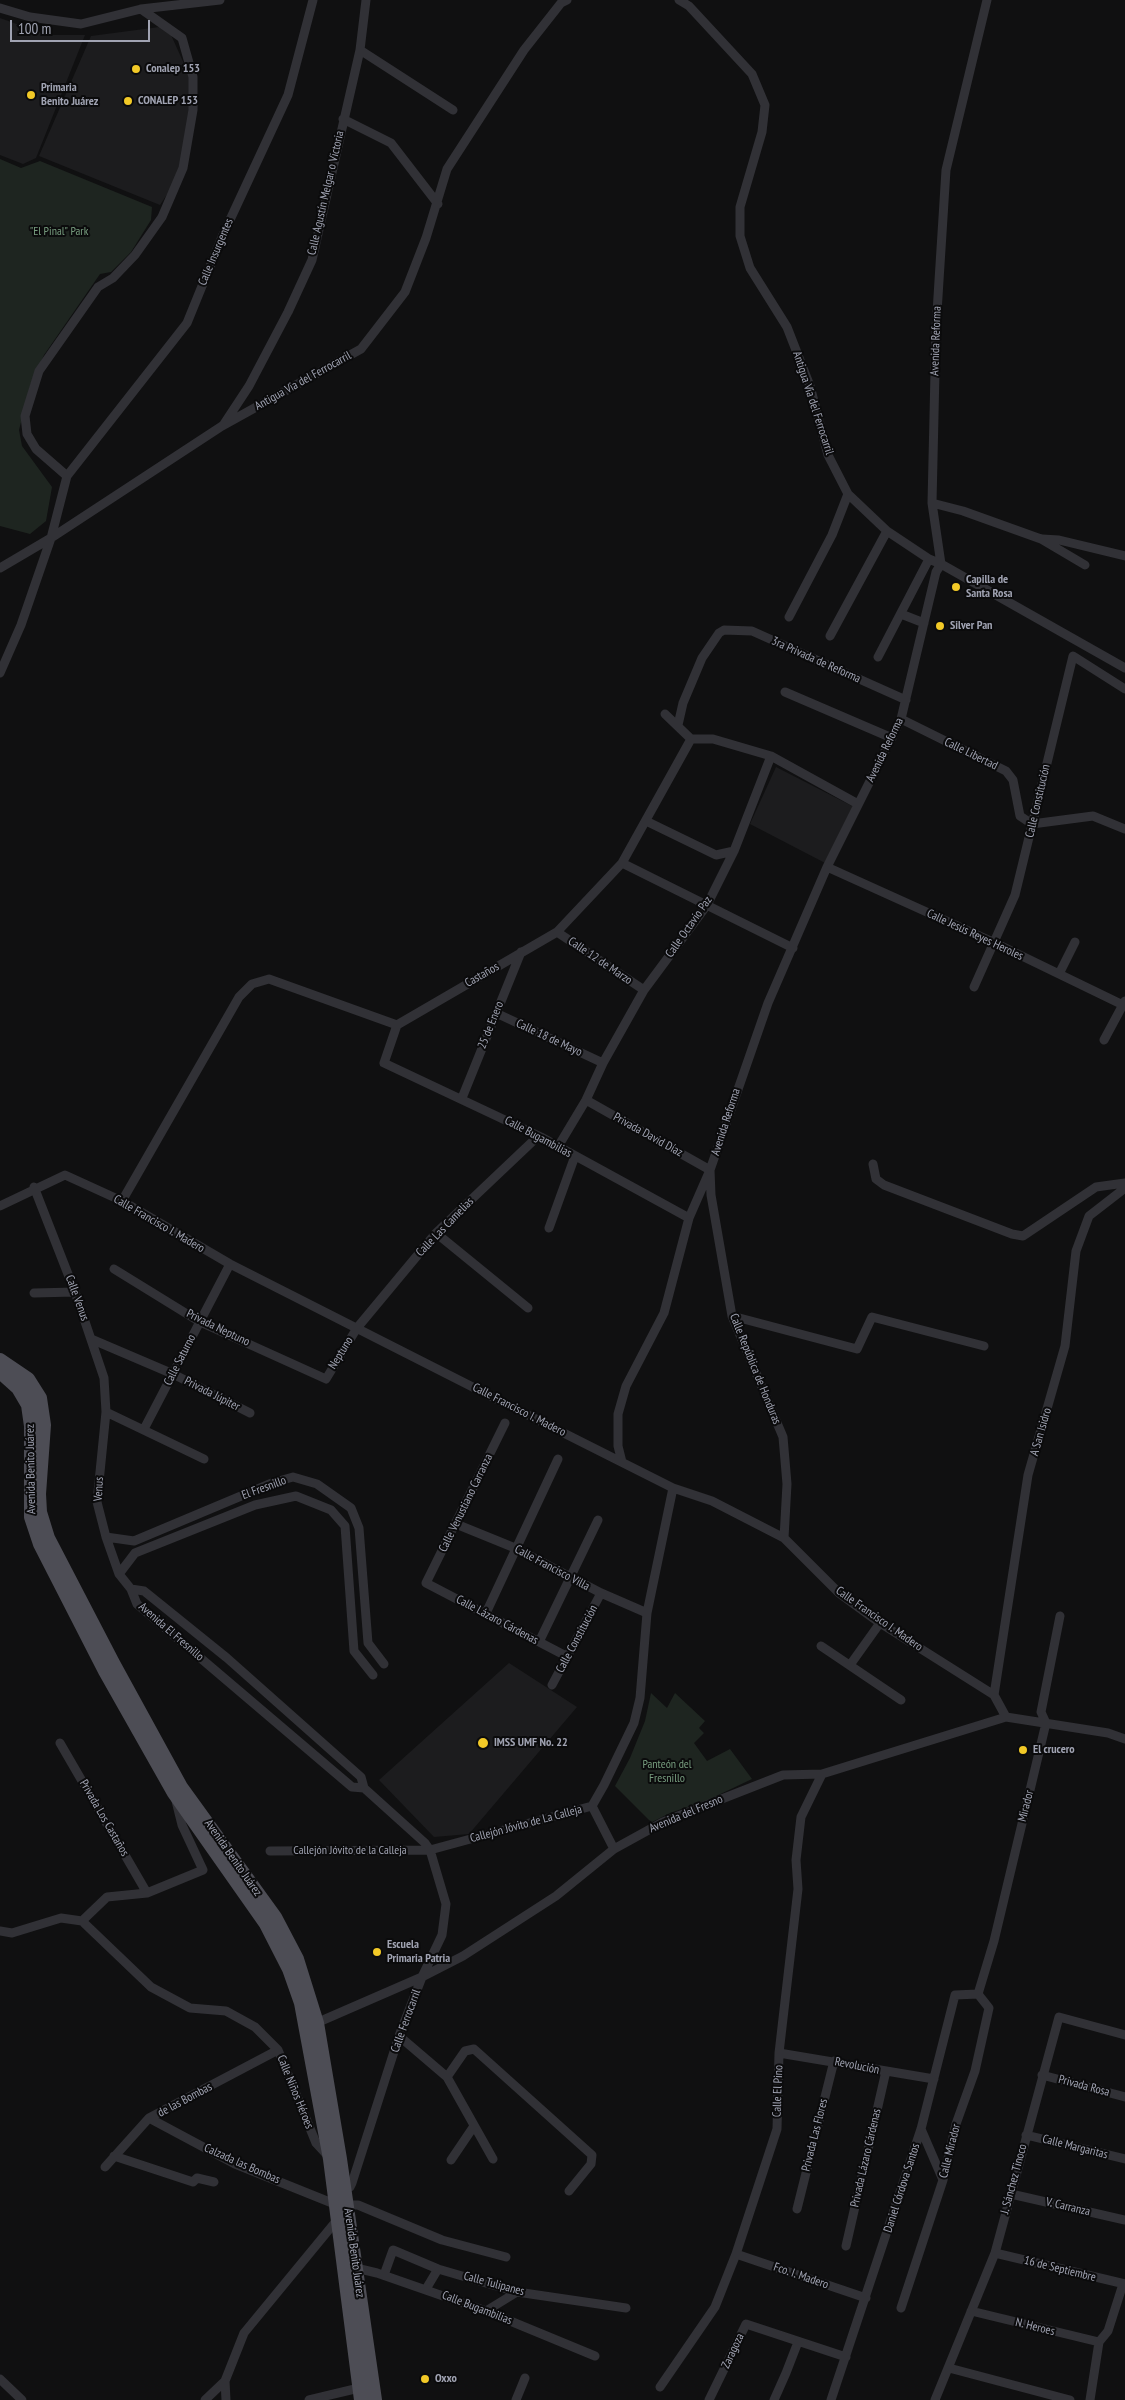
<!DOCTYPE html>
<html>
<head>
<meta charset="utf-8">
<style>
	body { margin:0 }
	#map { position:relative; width:1125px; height:2400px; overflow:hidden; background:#101011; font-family:"PT Sans Narrow",sans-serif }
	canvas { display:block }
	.scale { position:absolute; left:10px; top:20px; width:140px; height:22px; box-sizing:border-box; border:2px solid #a0a3b2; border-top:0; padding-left:6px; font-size:15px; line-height:18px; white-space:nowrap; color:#a0a3b2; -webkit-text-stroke:4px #0b0b0c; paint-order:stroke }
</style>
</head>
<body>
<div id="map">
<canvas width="1125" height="2400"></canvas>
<div class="scale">100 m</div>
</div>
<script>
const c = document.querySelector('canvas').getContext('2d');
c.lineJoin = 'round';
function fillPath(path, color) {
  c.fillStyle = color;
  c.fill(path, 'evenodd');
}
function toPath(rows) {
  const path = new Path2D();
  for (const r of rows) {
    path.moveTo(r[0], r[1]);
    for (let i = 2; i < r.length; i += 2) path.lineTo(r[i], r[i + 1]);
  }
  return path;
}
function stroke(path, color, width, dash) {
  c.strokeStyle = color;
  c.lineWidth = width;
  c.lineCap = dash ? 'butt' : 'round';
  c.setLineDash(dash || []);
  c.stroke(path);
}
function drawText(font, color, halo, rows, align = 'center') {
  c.font = font + ' "PT Sans Narrow",sans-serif';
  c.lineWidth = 4;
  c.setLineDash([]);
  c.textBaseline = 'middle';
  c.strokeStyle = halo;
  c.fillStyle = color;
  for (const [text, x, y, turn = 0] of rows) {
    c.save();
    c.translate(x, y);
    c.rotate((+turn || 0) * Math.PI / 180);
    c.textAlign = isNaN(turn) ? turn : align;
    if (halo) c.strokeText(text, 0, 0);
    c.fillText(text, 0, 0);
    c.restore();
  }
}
fillPath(toPath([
	[0,18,47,35,85,35,36,158,23,164,0,155],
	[167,26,194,86,183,170,160,205,39,156,91,36],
	[776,767,856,808,829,865,750,824],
	[509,1663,577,1707,469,1834,434,1837,379,1780]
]), '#1c1c1e');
fillPath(toPath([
	[0,159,21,168,40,161,152,207,151,220,131,252,111,272,100,274,44,355,31,383,19,430,22,446,52,487,46,521,30,534,0,526],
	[651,1693,667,1708,675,1693,705,1721,699,1728,704,1733,694,1743,707,1761,730,1749,752,1779,710,1799,670,1813,652,1822,649,1820,615,1786,630,1758,645,1721]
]), '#1e2520');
stroke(toPath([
	[679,0,689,6,752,74,765,105,762,132,740,207,740,236,750,268,787,327,810,386,828,455,848,494,887,531,929,559,941,564,1125,668],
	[0,8,30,17,81,24,141,9,220,0],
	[360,50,453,110],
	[343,119,391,143,438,204],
	[224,424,249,386,288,312,312,260,360,50,366,0],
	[67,476,187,323,222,237,288,95,313,0],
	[932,503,963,511,1041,539,1085,565],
	[1042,539,1059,540,1125,556],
	[0,568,51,538,222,426,361,349,405,292,426,238,447,169,524,50,561,3,567,0],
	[901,614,924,623],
	[789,617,832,535,848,494],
	[830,636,887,531],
	[878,657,929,559],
	[0,673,21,625,51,538,67,476,36,449,27,434,25,416,39,371,98,287,113,278,135,255,162,217,183,168,193,110,193,77,182,38,141,9],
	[785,692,892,738],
	[665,714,691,739],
	[901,719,1006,771,1013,780,1020,816,1032,824,1093,816,1125,829],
	[678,725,683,703,702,658,719,633,724,630,752,631,906,700],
	[691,739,713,739,771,756,858,804],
	[646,821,716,855,734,851],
	[622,863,793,948],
	[827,867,993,942,1123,1005],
	[557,932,644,990],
	[1059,974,1075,942],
	[974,987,1015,895,1073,656,1125,689],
	[496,1013,603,1063],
	[397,1025,557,932,622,863,691,739],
	[397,1025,384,1063,541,1137,689,1218],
	[1104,1040,1125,1001],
	[462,1098,521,952],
	[586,1100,710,1170,711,1195,732,1316,783,1437,787,1484,784,1538],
	[559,1145,586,1100,603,1063,644,990,707,905,734,851,771,756],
	[873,1164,876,1179,884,1185,1012,1234,1023,1236,1096,1187,1125,1183],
	[34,1187,75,1292,104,1378,106,1412,97,1502,106,1537,119,1574,131,1589,137,1604,352,1787,364,1788,425,1843,430,1850,446,1904,442,1935,422,1977,399,2036,352,2183,350,2187,341,2190],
	[122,1201,239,997,252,984,269,979,397,1025],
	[0,1206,65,1175,122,1201,230,1264,514,1408,673,1488,712,1501,784,1538,839,1593,880,1623,994,1695,1006,1717],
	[549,1228,575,1156],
	[436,1233,528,1308],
	[114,1269,200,1322,326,1379,357,1328,436,1233,533,1141,541,1137],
	[34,1293,75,1292],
	[732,1316,857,1349,872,1317,984,1346],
	[91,1339,173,1374,250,1413],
	[106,1412,204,1459],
	[505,1423,426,1583,568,1657],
	[144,1429,230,1264],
	[622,1462,618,1446,618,1414,626,1386,664,1313,689,1218,710,1170,768,1003,827,867,901,719,936,572,941,564,932,503,936,328,946,170,987,0],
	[456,1524,515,1548,601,1593,647,1613],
	[106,1537,134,1541,272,1483,293,1477,317,1484,351,1508,359,1528,368,1643,384,1664],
	[119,1574,135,1553,255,1505,296,1496,331,1510,345,1526,354,1651,373,1675],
	[131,1589,144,1591,227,1658,361,1777,364,1788],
	[486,1613,558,1459],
	[539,1642,598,1520],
	[821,1646,901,1700],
	[850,1665,880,1623],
	[552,1685,601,1593],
	[994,1695,1028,1475,1065,1346,1076,1251,1089,1216,1125,1188],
	[60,1743,147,1893],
	[592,1806,614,1849],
	[270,1851,430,1850,592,1806,604,1785,634,1723,640,1698,647,1613,673,1488],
	[82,1921,151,1987,190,2008,226,2011,255,2027,278,2050,316,2143,328,2156],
	[82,1921,107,1897,147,1893,203,1870,182,1825,176,1801],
	[0,1931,12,1933,61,1918,82,1921],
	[978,1994,994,1941,1046,1723,1041,1712,1060,1616],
	[314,2024,422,1977,463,1956,556,1896,614,1849,663,1822,783,1775,822,1774,1006,1717,1108,1733,1125,1739],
	[399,2036,447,2077,493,2159],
	[779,2053,934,2079],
	[1042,2075,1125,2097],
	[447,2077,465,2051,474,2049,592,2155,591,2164,569,2191],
	[149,2118,235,2164,337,2205,358,2205,442,2240,506,2257],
	[921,2129,943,2180],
	[1026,2135,1125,2159],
	[114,2156,193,2182,197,2178,214,2182],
	[451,2160,474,2126],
	[105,2167,149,2118,278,2050],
	[1011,2194,1125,2220],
	[797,2209,834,2061],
	[846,2246,886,2071],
	[995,2253,1125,2284],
	[736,2254,866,2298],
	[356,2268,377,2273,486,2311,595,2356],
	[384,2275,393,2250,438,2269,517,2292,626,2308],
	[426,2289,438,2269],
	[901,2308,943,2180,956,2124,975,2071,989,2008,978,1994],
	[486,2311,517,2292],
	[971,2311,1099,2342],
	[949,2368,1070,2400],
	[0,2379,22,2400],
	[660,2387,715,2307,736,2254,777,2129,779,2053,798,1889,796,1860,801,1817,822,1774],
	[205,2400,225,2381],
	[226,2400,225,2381,244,2333,337,2220],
	[309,2400,359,2388],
	[516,2400,525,2378],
	[709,2400,746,2324,846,2357],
	[774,2400,786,2373,798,2342],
	[831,2400,921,2129,955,1995,978,1994],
	[935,2400,995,2253,1059,2017,1125,2035],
	[1090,2400,1099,2342,1108,2331,1123,2284]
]), '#313136', 9);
stroke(toPath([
	[0,1360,28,1379,40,1398,44,1425,39,1494,40,1512,48,1538,113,1663,181,1787,275,1917,297,1959,317,2023,340,2159,375,2400],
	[0,1372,18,1388,28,1405,31,1426,31,1517,40,1544,105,1671,174,1793,266,1924,289,1969,301,2003,330,2159,361,2400]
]), '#4d4d55', 14);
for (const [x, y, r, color] of [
	[136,69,5,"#f2c927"],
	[31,95,5,"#f2c927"],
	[128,101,5,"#f2c927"],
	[956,587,5,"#f2c927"],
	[940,626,5,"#f2c927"],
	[483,1743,6,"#f2c927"],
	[1023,1750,5,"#f2c927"],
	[377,1952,5,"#f2c927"],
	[425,2379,5,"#f2c927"]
]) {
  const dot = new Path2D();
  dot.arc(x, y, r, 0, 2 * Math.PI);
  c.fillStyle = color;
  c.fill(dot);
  stroke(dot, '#0b0b0c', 2);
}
drawText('bold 12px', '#a0a3b2', '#0b0b0c', [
	["Conalep 153",146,69],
	["Primaria",41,88],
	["Benito Juárez",41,102],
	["CONALEP 153",138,101],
	["Capilla de",966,580],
	["Santa Rosa",966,594],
	["Silver Pan",950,626],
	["IMSS UMF No. 22",494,1743],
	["El crucero",1033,1750],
	["Escuela",387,1945],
	["Primaria Patria",387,1959],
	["Oxxo",435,2379]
], 'left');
drawText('12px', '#a0a3b2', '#0b0b0c', [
	["Calle Agustín Melgar o Victoria",326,193,-77],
	["Calle Insurgentes",216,252,-67],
	["Avenida Reforma",936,341,-88],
	["Antigua Vía del Ferrocarril",303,381,-29],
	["Antigua Vía del Ferrocarril",813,403,72],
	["3ra Privada de Reforma",816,660,24],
	["Avenida Reforma",885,750,-64],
	["Calle Libertad",971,754,26],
	["Calle Constitución",1038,801,-77],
	["Calle Octavio Paz",689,927,-55],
	["Calle Jesús Reyes Heroles",975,935,25],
	["Calle 12 de Marzo",600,961,34],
	["Castaños",482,975,-30],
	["25 de Enero",491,1025,-68],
	["Calle 18 de Mayo",549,1038,25],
	["Avenida Reforma",726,1122,-72],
	["Privada David Díaz",648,1135,29],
	["Calle Bugambilias",538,1137,28],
	["Calle Francisco I. Madero",159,1224,30],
	["Calle Las Camelias",445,1227,-46],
	["Calle Venus",77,1298,70],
	["Privada Neptuno",218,1328,26],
	["Neptuno",341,1353,-58],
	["Calle Saturno",180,1360,-63],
	["Calle República de Honduras",755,1369,68],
	["Privada Júpiter",212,1394,27],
	["Calle Francisco I. Madero",519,1410,27],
	["A San Isidro",1041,1432,-74],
	["Avenida Benito Juárez",31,1469,-91],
	["El Fresnillo",264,1488,-20],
	["Venus",99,1489,-87],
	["Calle Venustiano Carranza",466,1503,-64],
	["Calle Francisco Villa",552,1568,28],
	["Calle Francisco I. Madero",879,1619,35],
	["Calle Lázaro Cárdenas",497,1620,28],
	["Avenida El Fresnillo",171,1632,41],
	["Calle Constitución",577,1639,-62],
	["Mirador",1026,1806,-76],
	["Avenida del Fresno",686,1814,-23],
	["Privada Los Castaños",104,1818,60],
	["Callejón Jóvito de La Calleja",526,1824,-15],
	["Callejón Jóvito de la Calleja",350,1851],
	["Avenida Benito Juárez",233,1858,55],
	["Calle Ferrocarril",406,2021,-70],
	["Revolución",857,2066,11],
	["Privada Rosa",1084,2086,15],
	["Calle El Pino",778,2091,-88],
	["Calle Niños Héroes",295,2092,68],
	["de las Bombas",185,2100,-28],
	["Privada Las Flores",815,2135,-76],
	["Calle Margaritas",1075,2147,14],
	["Calle Mirador",950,2151,-76],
	["Privada Lázaro Cárdenas",866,2158,-77],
	["Calzada las Bombas",242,2164,24],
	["J. Sánchez Tinoco",1014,2179,-75],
	["Daniel Córdova Santos",902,2188,-72],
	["V. Carranza",1068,2207,13],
	["Avenida Benito Juárez",354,2253,82],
	["16 de Septiembre",1060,2269,14],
	["Fco. I. Madero",801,2276,19],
	["Calle Tulipanes",494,2284,15],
	["Calle Bugambilias",477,2308,21],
	["N. Heroes",1035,2327,14],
	["Zaragoza",733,2351,-65]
]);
drawText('12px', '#779d7f', '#0b0b0c', [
	["\"El Pinal\" Park",59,232],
	["Panteón del",667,1765],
	["Fresnillo",667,1779]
]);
</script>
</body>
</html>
